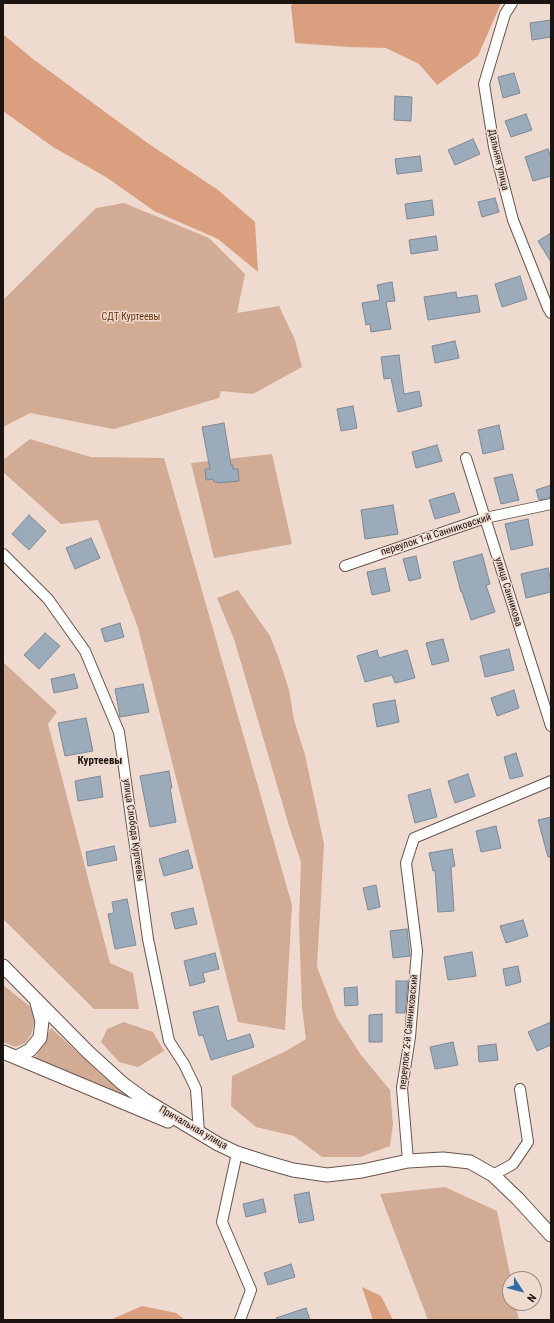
<!DOCTYPE html>
<html>
<head>
<meta charset="utf-8">
<style>
	body { margin:0 }
	#map { position:relative; width:554px; height:1323px; overflow:hidden; background:#efdacf; font-family:"Roboto Condensed",sans-serif }
	canvas { display:block }
	.frame { position:absolute; inset:0; border:4px solid #1b1410; pointer-events:none }
	.north { position:absolute; left:502px; top:1271px; width:40px; height:40px; box-sizing:border-box; background:#efdacf; border:1px solid #9a8b83; border-radius:50%; rotate:126deg; font-size:11px; font-weight:700; line-height:16px; text-align:center; color:#1b1410 }
	.north::after { content:''; display:block; margin:auto; width:14px; height:18px; background:#306ea5; clip-path:polygon(50% 0,100% 100%,50% 72%,0 100%) }
</style>
</head>
<body>
<div id="map">
<canvas width="554" height="1323"></canvas>
<div class="frame"></div>
<div class="north">N</div>
</div>
<script>
const c = document.querySelector('canvas').getContext('2d');
c.lineJoin = 'round';
function fillPath(path, color) {
  c.fillStyle = color;
  c.fill(path, 'evenodd');
}
function toPath(rows) {
  const path = new Path2D();
  for (const r of rows) {
    path.moveTo(r[0], r[1]);
    for (let i = 2; i < r.length; i += 2) path.lineTo(r[i], r[i + 1]);
  }
  return path;
}
function stroke(path, color, width, dash) {
  c.strokeStyle = color;
  c.lineWidth = width;
  c.lineCap = dash ? 'butt' : 'round';
  c.setLineDash(dash || []);
  c.stroke(path);
}
function drawText(font, color, halo, rows, align = 'center') {
  c.font = font + ' "Roboto Condensed",sans-serif';
  c.lineWidth = 3;
  c.setLineDash([]);
  c.textBaseline = 'middle';
  c.strokeStyle = halo;
  c.fillStyle = color;
  for (const [text, x, y, turn = 0] of rows) {
    c.save();
    c.translate(x, y);
    c.rotate((+turn || 0) * Math.PI / 180);
    c.textAlign = isNaN(turn) ? turn : align;
    if (halo) c.strokeText(text, 0, 0);
    c.fillText(text, 0, 0);
    c.restore();
  }
}
fillPath(toPath([
	[124,203,209,238,245,274,237,313,279,306,295,340,302,367,253,394,221,391,219,398,114,429,30,413,3,427,3,300,96,208],
	[30,439,91,457,164,458,292,905,285,1030,238,1022,138,628,98,520,61,524,3,472,3,460],
	[272,454,292,544,214,558,191,463],
	[238,590,270,636,279,659,289,690,294,720,305,755,324,844,317,967,337,1018,361,1055,390,1090,393,1124,390,1146,360,1157,322,1157,294,1136,256,1127,231,1106,232,1076,286,1051,306,1039,302,1008,299,922,301,862,289,826,234,639,217,598],
	[3,662,57,712,48,724,110,963,133,973,139,1009,94,1009,3,919],
	[3,985,32,1008,35,1019,31,1035,25,1043,15,1047,3,1042],
	[124,1022,153,1032,164,1051,138,1067,119,1062,101,1042,107,1029],
	[51,1028,104,1077,140,1104,35,1058],
	[445,1187,497,1211,511,1279,510,1303,515,1303,519,1320,428,1320,380,1194]
]), '#d2ab95');
fillPath(toPath([
	[293,3,501,3,478,56,437,85,419,64,386,48,349,47,295,43,291,6],
	[3,34,33,59,146,142,218,190,255,222,258,272,218,239,154,211,106,177,53,147,3,111],
	[362,1287,381,1296,393,1320,373,1320],
	[142,1306,176,1313,183,1318,181,1320,110,1320]
]), '#da9f7f');
const building = toPath([
	[551,20,551,37,532,40,530,23,551,20],
	[514,73,520,93,503,98,498,77,514,73],
	[395,96,412,97,411,121,394,120,395,96],
	[526,114,532,130,511,137,505,121,526,114],
	[473,139,480,154,455,165,448,150,473,139],
	[548,149,551,158,551,176,533,181,525,157,548,149],
	[420,156,422,171,397,174,395,159,420,156],
	[495,198,499,212,482,217,478,202,495,198],
	[432,200,434,215,407,219,405,204,432,200],
	[551,233,551,262,538,241,551,233],
	[436,236,438,250,411,254,409,240,436,236],
	[520,276,527,299,502,307,495,284,520,276],
	[392,282,395,301,386,302,391,329,371,332,370,324,366,325,362,303,380,300,377,285,392,282],
	[456,292,457,298,477,295,480,312,428,320,424,297,456,292],
	[455,341,459,358,435,363,432,346,455,341],
	[399,355,404,394,419,391,422,406,398,412,391,378,384,379,381,357,399,355],
	[353,406,357,428,341,431,337,409,353,406],
	[224,423,231,465,233,465,233,469,238,469,239,481,218,483,218,482,214,482,213,479,206,480,205,469,210,469,202,427,224,423],
	[499,425,504,449,483,454,478,430,499,425],
	[437,445,442,461,416,468,412,452,437,445],
	[512,474,519,500,501,504,494,478,512,474],
	[551,485,551,497,539,500,536,490,551,485],
	[454,493,460,512,435,519,429,500,454,493],
	[393,505,398,534,365,539,361,510,393,505],
	[29,515,46,531,29,550,12,534,29,515],
	[528,519,533,545,511,550,505,524,528,519],
	[91,538,100,558,75,569,66,548,91,538],
	[482,554,490,584,486,585,495,612,471,620,462,592,461,592,453,562,482,554],
	[416,556,421,578,409,581,403,559,416,556],
	[385,568,390,591,372,595,367,572,385,568],
	[548,568,551,582,551,592,526,598,521,574,548,568],
	[120,623,124,637,105,642,101,629,120,623],
	[45,633,60,646,39,669,24,655,45,633],
	[443,639,449,661,432,665,426,643,443,639],
	[509,649,514,670,485,677,480,656,509,649],
	[377,650,379,658,407,650,415,678,395,683,392,675,365,682,357,656,377,650],
	[74,674,78,688,54,693,51,679,74,674],
	[143,684,149,712,120,717,115,689,143,684],
	[514,690,519,708,497,716,491,698,514,690],
	[395,700,399,722,377,727,373,704,395,700],
	[86,718,93,751,65,756,58,723,86,718],
	[516,753,523,776,510,779,504,757,516,753],
	[169,771,172,788,170,788,176,822,150,827,140,776,169,771],
	[468,774,475,796,455,803,448,781,468,774],
	[100,776,103,797,78,801,75,781,100,776],
	[430,789,437,817,415,823,408,795,430,789],
	[551,817,551,857,548,857,538,820,551,817],
	[496,826,501,848,481,852,476,831,496,826],
	[114,846,117,860,88,866,86,852,114,846],
	[452,849,455,866,451,867,454,911,438,912,435,870,433,871,429,853,452,849],
	[188,850,193,868,164,876,159,859,188,850],
	[376,885,380,907,368,910,363,888,376,885],
	[127,899,136,945,115,949,108,914,114,913,112,902,127,899],
	[193,908,197,924,175,929,171,913,193,908],
	[523,920,528,936,506,943,500,926,523,920],
	[407,929,410,956,393,958,390,931,407,929],
	[472,952,476,976,448,980,444,957,472,952],
	[215,953,219,969,203,973,205,982,190,986,184,961,215,953],
	[518,966,521,982,506,986,503,969,518,966],
	[396,981,408,981,405,1013,396,1013,396,981],
	[357,987,358,1005,345,1006,344,988,357,987],
	[218,1006,227,1041,250,1034,254,1047,211,1060,203,1035,199,1036,193,1012,218,1006],
	[382,1014,382,1042,369,1042,369,1015,382,1014],
	[551,1022,551,1045,537,1051,528,1032,551,1022],
	[453,1042,458,1065,435,1069,430,1047,453,1042],
	[496,1044,498,1060,479,1062,478,1046,496,1044],
	[309,1192,314,1220,299,1223,294,1195,309,1192],
	[263,1199,266,1212,246,1217,243,1204,263,1199],
	[291,1264,295,1277,268,1285,264,1273,291,1264],
	[306,1308,310,1320,277,1320,276,1318,306,1308]
]);
fillPath(building, '#9babba');
stroke(building, '#7b8998', 1);
const minor = toPath([
	[512,3,505,14,484,84,494,147,513,220,548,308,551,313],
	[466,458,551,726],
	[3,554,48,599,85,651,119,732,148,939,169,1041,184,1064,196,1089,199,1133],
	[345,566,485,518,551,504],
	[237,1153,222,1222,251,1290,240,1320],
	[408,1161,402,1088,410,1037,417,951,406,863,414,838,551,781],
	[493,1175,513,1164,528,1142,520,1089]
]);
const tertiary = toPath([
	[3,966,88,1052,122,1083,145,1100,218,1144,237,1153,265,1162,293,1170,327,1175,362,1171,408,1161,443,1159,470,1162,493,1175,518,1199,551,1235],
	[3,1052,168,1121],
	[17,1057,30,1050,40,1038,42,1021,37,1003]
]);
stroke(minor, '#67554c', 12);
stroke(tertiary, '#67554c', 15);
stroke(minor, '#fff', 10);
stroke(tertiary, '#fff', 13);
drawText('10px', '#1b1410', '#efdacf', [
	["Дальняя улица",498,160,77],
	["переулок 1-й Санниковский",436,535,-18],
	["улица Санникова",508,592,73],
	["улица Слобода Куртеевы",133,830,82],
	["переулок 2-й Санниковский",409,1032,-84],
	["Причальная улица",193,1128,30]
]);
drawText('10px', '#67310c', '#efdacf', [
	["СДТ Куртеевы",131,317]
]);
drawText('bold 11px', '#1b1410', '#efdacf', [
	["Куртеевы",100,761]
]);
</script>
</body>
</html>
